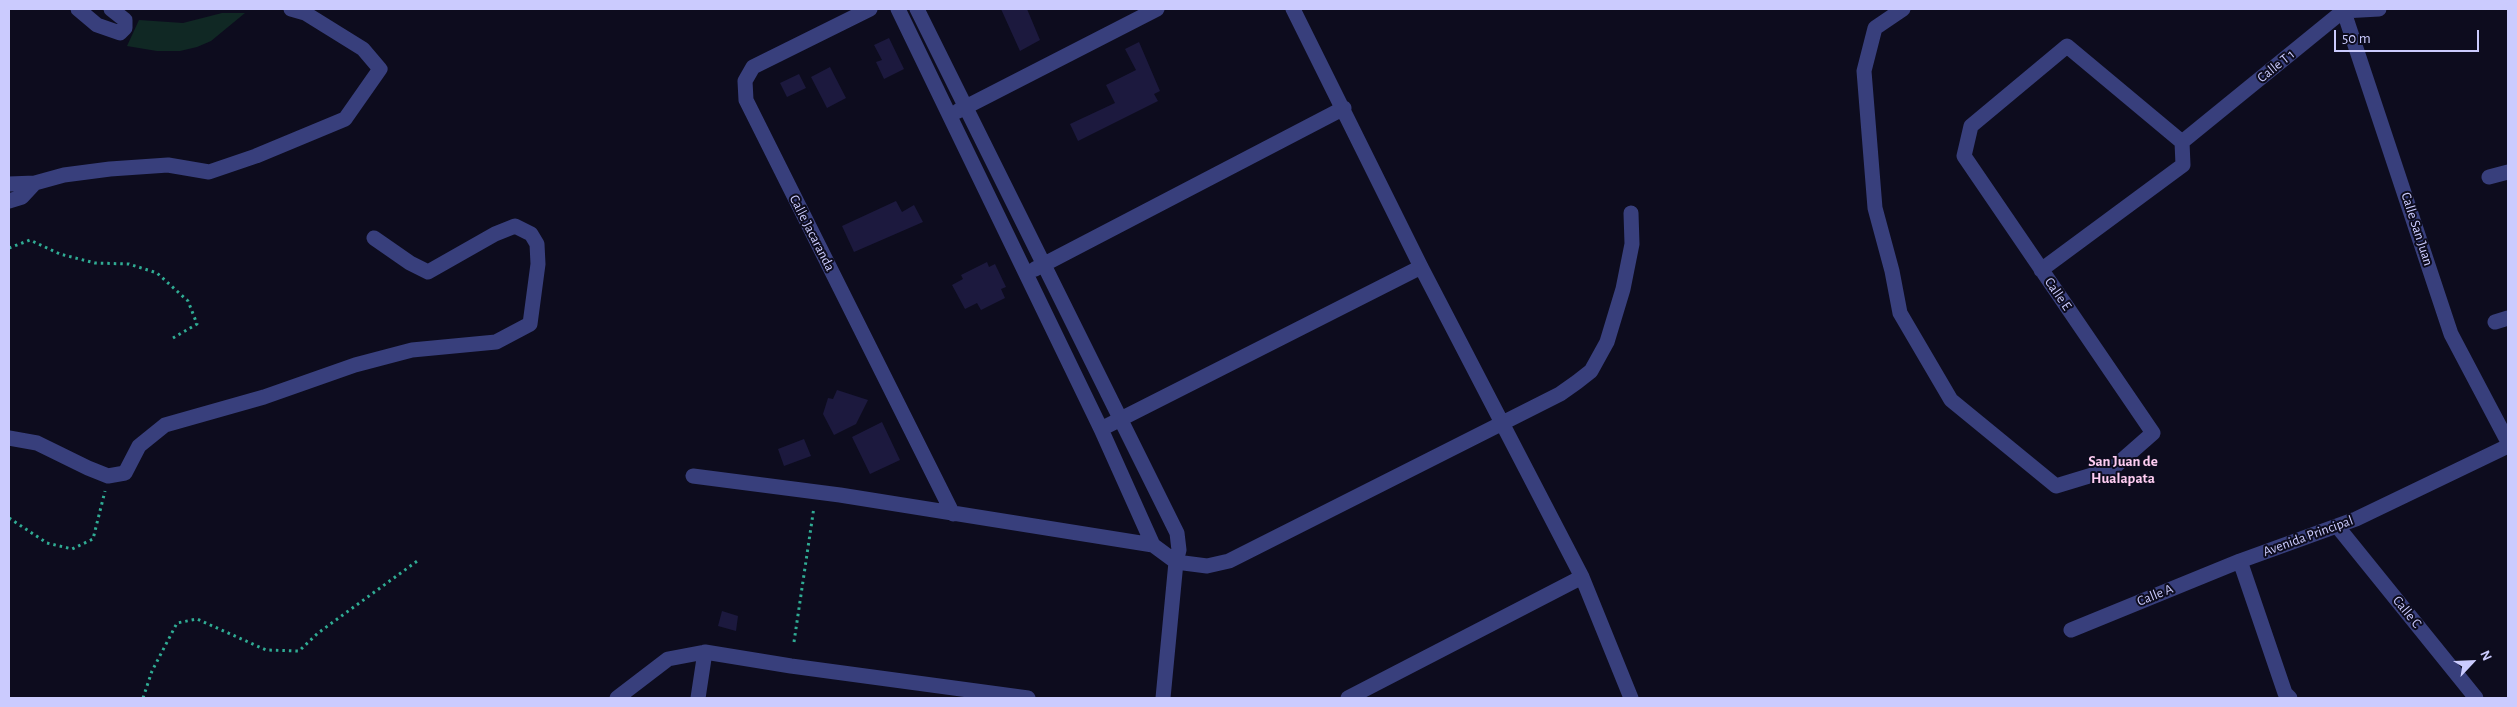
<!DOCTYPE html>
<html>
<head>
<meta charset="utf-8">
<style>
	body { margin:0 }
	#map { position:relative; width:2517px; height:707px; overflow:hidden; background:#0d0c1e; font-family:"Alegreya Sans",sans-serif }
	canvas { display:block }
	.frame { position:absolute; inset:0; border:10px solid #cbcbfe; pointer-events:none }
	.north { position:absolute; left:2447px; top:637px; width:50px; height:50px; -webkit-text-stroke:4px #0d0c1e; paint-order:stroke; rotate:65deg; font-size:14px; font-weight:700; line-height:20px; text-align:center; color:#cbcbfe }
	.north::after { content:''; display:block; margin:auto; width:18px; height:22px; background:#cbcbfe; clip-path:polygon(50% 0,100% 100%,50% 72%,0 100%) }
	.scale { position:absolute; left:2334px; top:30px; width:145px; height:22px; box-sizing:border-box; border:2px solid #cbcbfe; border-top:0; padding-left:6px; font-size:15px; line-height:18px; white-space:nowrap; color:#cbcbfe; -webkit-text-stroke:4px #0d0c1e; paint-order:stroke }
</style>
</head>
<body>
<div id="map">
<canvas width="2517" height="707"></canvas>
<div class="frame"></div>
<div class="north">N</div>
<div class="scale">50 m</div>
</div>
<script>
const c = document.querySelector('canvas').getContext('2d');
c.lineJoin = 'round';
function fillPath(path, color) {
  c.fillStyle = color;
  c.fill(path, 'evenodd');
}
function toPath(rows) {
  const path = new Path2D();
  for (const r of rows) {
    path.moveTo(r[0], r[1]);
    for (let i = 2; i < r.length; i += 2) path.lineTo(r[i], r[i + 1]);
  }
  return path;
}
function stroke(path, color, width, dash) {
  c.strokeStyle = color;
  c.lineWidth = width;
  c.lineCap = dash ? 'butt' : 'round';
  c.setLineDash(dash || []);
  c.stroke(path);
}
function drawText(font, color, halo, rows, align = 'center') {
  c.font = font + ' "Alegreya Sans",sans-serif';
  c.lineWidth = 4;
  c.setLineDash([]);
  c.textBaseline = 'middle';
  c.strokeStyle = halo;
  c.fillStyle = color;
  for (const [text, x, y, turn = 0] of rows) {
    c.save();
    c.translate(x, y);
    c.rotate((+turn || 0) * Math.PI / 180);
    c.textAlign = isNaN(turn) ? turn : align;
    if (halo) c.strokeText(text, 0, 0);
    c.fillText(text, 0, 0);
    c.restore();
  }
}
fillPath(toPath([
	[222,13,245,13,211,41,197,47,180,51,157,51,127,46,139,20,183,23]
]), '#102824');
fillPath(toPath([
	[1001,9,1027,9,1040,40,1020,51],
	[889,38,904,69,884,79,876,62,882,60,874,45],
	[1139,42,1160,91,1154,94,1158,101,1078,141,1070,124,1115,103,1106,85,1136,70,1125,49],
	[830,67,846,98,827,108,811,77],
	[799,74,806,88,787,97,780,83],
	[896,201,902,212,914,205,923,222,854,252,842,226],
	[987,262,989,267,995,264,1006,287,1001,289,1005,298,981,310,977,303,965,309,952,285,963,279,961,275],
	[837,390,868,400,856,424,834,435,823,414,828,398,833,399],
	[882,422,900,460,870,474,852,437],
	[804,439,811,456,784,466,778,449],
	[722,611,738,616,736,631,718,626]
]), '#1c193e');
stroke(toPath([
	[9,248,30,240,60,254,95,263,129,264,157,273,188,301,197,324,173,338],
	[9,518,47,543,72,549,93,539,105,491],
	[794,642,814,507],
	[143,698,152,671,177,623,197,619,266,650,299,651,318,633,420,559]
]), '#30ac94', 3, [2.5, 4]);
stroke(toPath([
	[78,9,97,25,120,33,125,28,125,20,111,9],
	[870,9,753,67,745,81,746,100,953,514],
	[898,9,1101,429,1153,545,1176,562,1207,566,1229,561,1560,394,1577,382,1591,371,1607,342,1623,289,1632,244,1631,213],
	[917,9,1177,533,1179,550,1176,562,1163,698],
	[1293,9,1421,267,1582,577,1631,698],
	[1903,9,1875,28,1864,71,1875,208,1892,271,1900,313,1951,400,2056,486,2112,469,2153,433,1964,156,1971,126,2067,46,2182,142,2183,165,2041,270],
	[2343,9,2451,334,2508,442],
	[958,111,1157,9],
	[2182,142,2343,11,2379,9],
	[2489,177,2508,172],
	[35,183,64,175,110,169,168,165,209,172,256,156,345,119,380,69,363,49,305,13,291,9],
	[9,184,35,183,22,197,9,201],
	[1035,269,1344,108],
	[2495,322,2508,318],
	[1101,429,1421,267],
	[9,438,37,443,88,468,108,476,125,473,139,446,165,425,264,397,355,365,412,350,496,342,530,324,538,264,537,244,531,234,515,226,495,234,428,272,410,263,374,238],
	[693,476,840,495,1153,545],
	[2337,526,2476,698],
	[2071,630,2240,561],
	[617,698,668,659,705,652,791,666,1028,698],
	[698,698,705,652],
	[1348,698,1582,577],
	[2290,698,2285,693,2240,561,2356,519,2508,446]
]), '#383f7c', 15);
drawText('14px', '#cbcbfe', '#0d0c1e', [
	["Calle T 1",2276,66,-39],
	["Calle San Juan",2417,229,72],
	["Calle Jacaranda",812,233,63],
	["Calle E",2058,294,55],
	["Avenida Principal",2308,536,-20],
	["Calle A",2155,595,-22],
	["Calle C",2407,612,51]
]);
drawText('bold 15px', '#fecdf2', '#0d0c1e', [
	["San Juan de",2123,461],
	["Hualapata",2123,478]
]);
</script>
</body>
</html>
